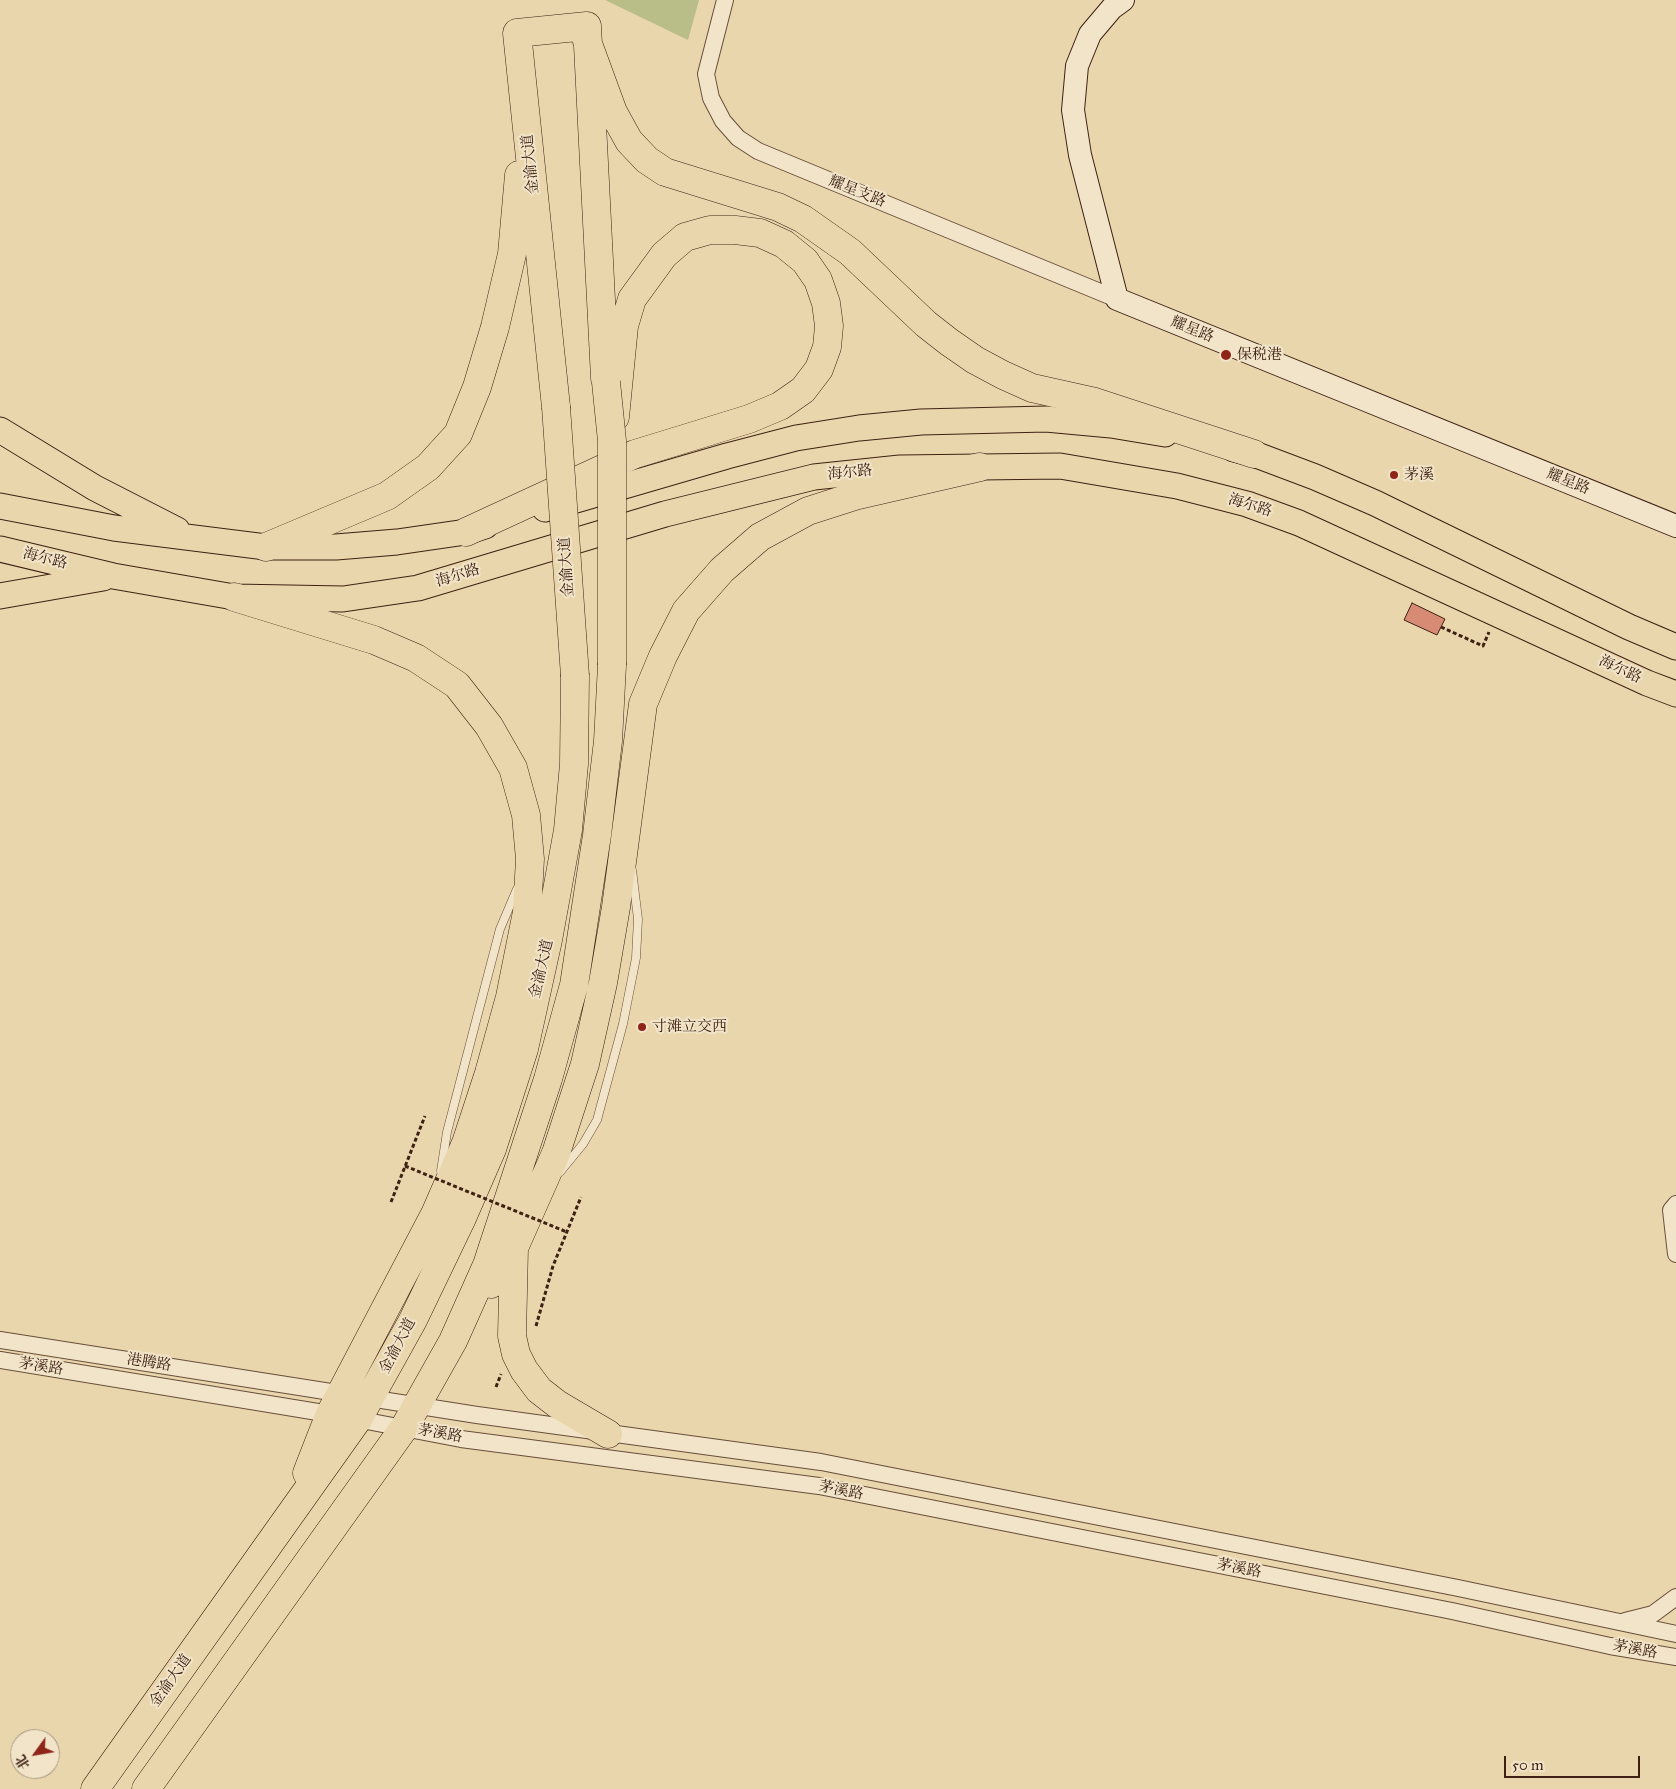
<!DOCTYPE html>
<html>
<head>
<meta charset="utf-8">
<style>
	body { margin:0 }
	#map { position:relative; width:1676px; height:1789px; overflow:hidden; background:#e9d6ac; font-family:"IM FELL Great Primer","Noto Serif SC",serif }
	canvas { display:block }
	.north { position:absolute; left:10px; top:1729px; width:50px; height:50px; box-sizing:border-box; background:#f1e4c9; border:1px solid #a99681; border-radius:50%; rotate:238deg; font-size:14px; font-weight:700; line-height:20px; text-align:center; color:#3e2114 }
	.north::after { content:''; display:block; margin:auto; width:18px; height:22px; background:#8f2418; clip-path:polygon(50% 0,100% 100%,50% 72%,0 100%) }
	.scale { position:absolute; left:1504px; top:1756px; width:136px; height:22px; box-sizing:border-box; border:2px solid #3e2114; border-top:0; padding-left:6px; font-size:15px; line-height:18px; white-space:nowrap; color:#3e2114; -webkit-text-stroke:4px #f1e4c9; paint-order:stroke }
</style>
</head>
<body>
<div id="map">
<canvas width="1676" height="1789"></canvas>
<div class="north">北</div>
<div class="scale">50 m</div>
</div>
<script>
const c = document.querySelector('canvas').getContext('2d');
c.lineJoin = 'round';
function fillPath(path, color) {
  c.fillStyle = color;
  c.fill(path, 'evenodd');
}
function toPath(rows) {
  const path = new Path2D();
  for (const r of rows) {
    path.moveTo(r[0], r[1]);
    for (let i = 2; i < r.length; i += 2) path.lineTo(r[i], r[i + 1]);
  }
  return path;
}
function stroke(path, color, width, dash) {
  c.strokeStyle = color;
  c.lineWidth = width;
  c.lineCap = dash ? 'butt' : 'round';
  c.setLineDash(dash || []);
  c.stroke(path);
}
function drawText(font, color, halo, rows, align = 'center') {
  c.font = font + ' "IM FELL Great Primer","Noto Serif SC",serif';
  c.lineWidth = 4;
  c.setLineDash([]);
  c.textBaseline = 'middle';
  c.strokeStyle = halo;
  c.fillStyle = color;
  for (const [text, x, y, turn = 0] of rows) {
    c.save();
    c.translate(x, y);
    c.rotate((+turn || 0) * Math.PI / 180);
    c.textAlign = isNaN(turn) ? turn : align;
    if (halo) c.strokeText(text, 0, 0);
    c.fillText(text, 0, 0);
    c.restore();
  }
}
fillPath(toPath([
	[605,0,699,0,688,40]
]), '#b9bd88');
const building = toPath([
	[1412,603,1445,619,1437,635,1404,620,1412,603]
]);
fillPath(building, '#d78b75');
stroke(building, '#3e2114', 1);
const lane = toPath([
	[441,1171,447,1132,500,929,517,889],
	[560,1172,583,1144,597,1120,623,1024,636,958,638,919,632,870]
]);
const street = toPath([
	[725,0,706,74,711,98,723,121,738,138,758,151,1117,299],
	[1676,1204,1671,1210,1676,1254],
	[0,1340,477,1415,821,1462,1458,1588,1676,1634],
	[0,1360,330,1414,461,1439,819,1486,1452,1611,1610,1646,1676,1657],
	[1625,1621,1653,1614,1676,1597]
]);
const secondary = toPath([
	[1123,0,1112,8,1090,34,1077,66,1073,110,1080,155,1117,299,1676,526]
]);
const primary = toPath([
	[0,430,95,488,177,530],
	[1234,449,1254,454,1315,477,1375,503,1629,627,1676,647],
	[0,506,114,528,266,547,336,547,397,542,466,532,485,526],
	[545,509,727,456,796,438,859,428,921,422,1046,419,1111,425,1165,434],
	[0,549,113,576,234,597,343,599,418,588,665,514,814,477,900,468,1060,466,1177,486,1247,504,1299,523,1647,683,1676,694],
	[0,596,103,578]
]);
const highway = toPath([
	[587,41,613,112,629,141,647,160,665,172,778,207,803,219,850,252,926,324,949,342,975,360,1003,375,1032,388,1095,402,1254,454],
	[556,407,517,33,587,26,605,378],
	[466,532,635,454,749,419,780,406,803,390,819,369,827,347,829,326,826,303,818,280,805,261,784,244,760,233,735,230,710,230,685,237,664,255,632,299,624,326,615,417],
	[266,547,387,496,428,467,458,434,477,387,495,327,512,254,519,175],
	[234,597,374,640,416,658,457,685,489,726,513,768,526,815,530,859,527,912,510,997,489,1073,466,1143,435,1214,330,1414,307,1473],
	[514,1248,512,1336,516,1354,524,1370,539,1390,557,1404,608,1434],
	[491,1284,514,1248,556,1153,585,1064,603,983,616,907,643,704,663,656,686,611,722,570,760,537,808,511,858,495,980,467],
	[95,1789,358,1419,413,1320,462,1218,492,1149,524,1049,548,940,568,830,574,764,575,676],
	[146,1789,404,1428,453,1341,487,1265,548,1079,574,985,597,835,608,741,612,665]
]);
stroke(lane, '#694e3a', 9);
stroke(street, '#694e3a', 18);
stroke(secondary, '#3e2114', 24);
stroke(primary, '#3e2114', 27);
stroke(highway, '#3e2114', 29);
stroke(toPath([
	[1441,627,1483,646,1489,632],
	[391,1202,425,1116],
	[536,1326,553,1266,581,1197],
	[496,1387,501,1374]
]), '#3e2114', 3, [4, 2.5]);
stroke(lane, '#f1e4c9', 8);
stroke(street, '#f1e4c9', 16);
stroke(secondary, '#f1e4c9', 22);
stroke(primary, '#e9d6ac', 25);
stroke(highway, '#e9d6ac', 28);
const highwayBridge = toPath([
	[606,382,612,441,612,665],
	[556,407,575,676]
]);
stroke(highwayBridge, '#3e2114', 29, []);
stroke(toPath([
	[405,1166,567,1232]
]), '#3e2114', 3, [4, 2.5]);
stroke(highwayBridge, '#e9d6ac', 28);
for (const [x, y, r, color] of [
	[1226,355,6,"#8f2418"],
	[1394,475,5,"#8f2418"],
	[642,1027,5,"#8f2418"]
]) {
  const dot = new Path2D();
  dot.arc(x, y, r, 0, 2 * Math.PI);
  c.fillStyle = color;
  c.fill(dot);
  stroke(dot, '#f1e4c9', 2);
}
drawText('15px', '#3e2114', '#f1e4c9', [
	["金渝大道",531,164,-96],
	["耀星支路",857,192,22],
	["耀星路",1192,330,22],
	["海尔路",850,473,-6],
	["耀星路",1568,482,22],
	["海尔路",1250,506,17],
	["海尔路",45,559,14],
	["金渝大道",567,567,-94],
	["海尔路",458,576,-17],
	["海尔路",1620,670,25],
	["金渝大道",542,969,-77],
	["金渝大道",398,1346,-62],
	["港腾路",149,1363,9],
	["茅溪路",41,1367,9],
	["茅溪路",440,1434,10],
	["茅溪路",841,1491,11],
	["茅溪路",1239,1569,11],
	["茅溪路",1635,1650,10],
	["金渝大道",171,1681,-55]
]);
drawText('15px', '#3e2114', '#f1e4c9', [
	["保税港",1237,355],
	["茅溪",1404,475],
	["寸滩立交西",652,1027]
], 'left');
</script>
</body>
</html>
